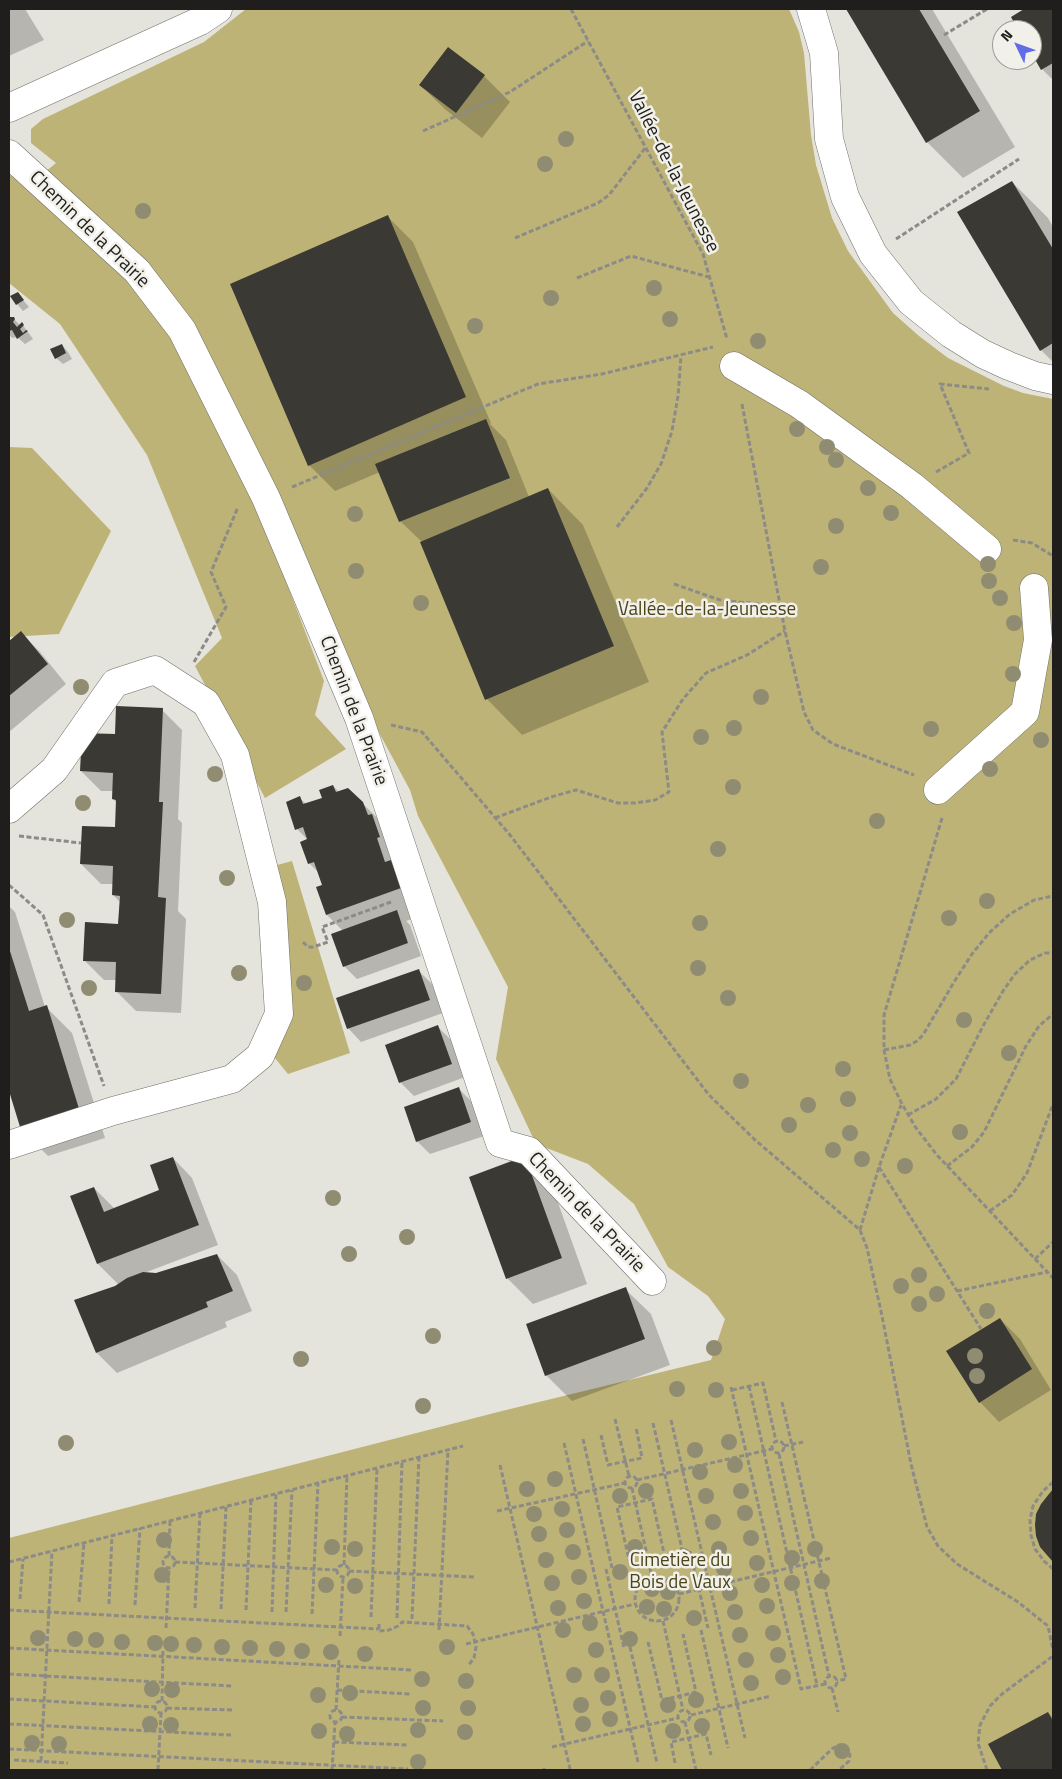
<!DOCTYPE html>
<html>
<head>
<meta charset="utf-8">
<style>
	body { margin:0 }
	#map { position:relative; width:1062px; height:1779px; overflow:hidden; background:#e4e3dc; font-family:"Titillium Web",sans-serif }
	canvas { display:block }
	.frame { position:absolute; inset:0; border:10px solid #1f1e1c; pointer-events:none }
	.north { position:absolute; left:992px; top:20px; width:50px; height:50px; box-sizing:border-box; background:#f1f0e9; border:1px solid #9d9c97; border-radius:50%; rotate:312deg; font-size:14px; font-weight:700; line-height:20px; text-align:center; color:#1f1e1c }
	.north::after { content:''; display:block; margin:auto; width:18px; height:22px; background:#5f6ee5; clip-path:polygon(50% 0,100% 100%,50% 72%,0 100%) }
</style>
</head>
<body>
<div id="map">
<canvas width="1062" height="1779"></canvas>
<div class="frame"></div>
<div class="north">N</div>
</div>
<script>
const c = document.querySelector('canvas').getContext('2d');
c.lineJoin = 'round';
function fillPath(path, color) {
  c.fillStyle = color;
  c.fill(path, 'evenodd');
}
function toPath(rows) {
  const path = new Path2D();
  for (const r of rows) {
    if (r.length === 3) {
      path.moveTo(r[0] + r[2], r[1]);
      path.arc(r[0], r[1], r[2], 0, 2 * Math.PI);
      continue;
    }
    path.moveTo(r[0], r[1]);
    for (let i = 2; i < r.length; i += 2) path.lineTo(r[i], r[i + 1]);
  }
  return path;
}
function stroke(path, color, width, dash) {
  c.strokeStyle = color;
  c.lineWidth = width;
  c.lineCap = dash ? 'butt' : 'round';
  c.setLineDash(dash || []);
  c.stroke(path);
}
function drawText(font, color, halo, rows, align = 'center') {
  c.font = font + ' "Titillium Web",sans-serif';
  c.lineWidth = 5;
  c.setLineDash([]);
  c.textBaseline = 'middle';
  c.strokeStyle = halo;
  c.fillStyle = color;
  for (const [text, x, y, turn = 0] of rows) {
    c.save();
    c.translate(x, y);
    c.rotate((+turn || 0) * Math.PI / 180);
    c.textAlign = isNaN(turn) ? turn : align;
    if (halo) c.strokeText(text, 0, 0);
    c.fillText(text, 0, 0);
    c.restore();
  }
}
fillPath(toPath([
	[246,9,789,9,799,32,804,53,811,135,816,165,832,218,848,251,893,313,919,336,948,358,1004,386,1023,393,1053,399,1053,1770,9,1770,9,1538,502,1411,711,1360,725,1319,708,1296,668,1267,634,1204,588,1164,536,1144,496,1059,508,987,418,816,410,790,320,623,277,558,324,681,315,715,346,749,265,798,195,666,222,638,147,455,60,324,9,283,9,176,13,175,33,182,56,163,31,143,31,129,43,119,204,42],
	[9,447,32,448,111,531,59,634,9,637],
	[292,861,350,1053,288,1074,270,1052,270,867]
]), '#beb376');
fillPath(toPath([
	[9,9,25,9,44,40,9,56],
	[847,9,932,9,1015,147,963,178,927,142],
	[1027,9,1053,9,1053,80,1042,69,1032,51,1032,30,1020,30,1012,17],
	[484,76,510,102,482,138,446,110,420,85],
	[1012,182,1048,218,1053,227,1053,362,1041,350],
	[387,216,413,242,491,423,490,424,506,440,529,497,548,489,583,525,649,682,522,735,487,699,421,541,400,521,380,472,335,491,309,465],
	[17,293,29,307,23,311,17,304],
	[9,317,13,318,20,325,22,324,33,339,25,344,17,337,12,338,9,334],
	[62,345,68,352,72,359,63,364,56,358],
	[21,633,40,652,66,684,9,732,9,642],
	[162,710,182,730,178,819,182,823,178,911,186,919,181,1013,136,1011,116,991,117,980,104,980,84,960,119,925,120,902,113,895,114,884,101,884,81,864,116,829,118,804,113,799,113,791,101,791,81,771,116,736],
	[333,786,339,792,362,803,389,829,426,914,406,921,410,925,421,956,357,979,344,966,343,931,327,915,317,888,323,885,319,873,309,863,308,840,297,829,300,798,306,804,323,798],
	[9,906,15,912,45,1007,46,1007,72,1033,105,1138,48,1156,22,1130,9,1087],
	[419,971,432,984,443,1013,361,1042,348,1028],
	[438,1027,451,1040,465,1077,414,1096,400,1082],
	[459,1089,472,1102,484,1136,430,1154,417,1141],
	[525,1157,551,1183,587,1284,533,1304,507,1278],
	[173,1158,192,1178,218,1245,144,1273,157,1274,217,1255,237,1275,252,1311,225,1322,227,1327,117,1373,97,1353,119,1285,98,1264,94,1188,114,1208,161,1191],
	[625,1289,651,1314,670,1365,572,1401,546,1375],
	[1000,1319,1020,1339,1051,1390,999,1422,980,1402],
	[1053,1491,1053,1561,1048,1555,1038,1514,1048,1495],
	[1048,1713,1053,1718,1053,1770,1003,1770,990,1744]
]), '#0003');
fillPath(toPath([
	[846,9,919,9,980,111,926,143],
	[1024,9,1053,9,1053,63,1041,70,1032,54,1032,30,1018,30,1011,17],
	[448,47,485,75,456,113,419,85],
	[1012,181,1053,249,1053,343,1040,351,957,212],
	[388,215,466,397,308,466,230,284],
	[18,292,24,300,16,305,10,296],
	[9,317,14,317,15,319,13,322,17,327,22,322,24,325,20,329,23,333,26,330,28,331,17,339,12,330,9,331],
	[62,344,66,353,55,359,50,349],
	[486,419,510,478,399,522,375,464],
	[548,488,614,646,485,700,420,542],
	[21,631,48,664,9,696,9,641],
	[116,706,163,708,159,802,163,802,158,897,166,898,161,994,115,992,116,962,83,961,85,922,118,924,120,896,112,895,113,866,80,864,82,826,115,827,116,800,112,799,113,773,80,771,82,733,115,734],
	[333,785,336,792,348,788,363,802,368,815,372,814,380,837,377,838,385,862,391,860,401,888,326,915,316,887,322,885,314,862,308,864,300,842,307,839,303,827,295,830,286,802,300,796,303,804,322,798,319,790],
	[397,910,408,943,343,967,331,934],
	[9,948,29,1011,47,1005,80,1112,21,1130,9,1091],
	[419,969,430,1000,347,1029,336,998],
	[438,1025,452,1064,399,1083,385,1045],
	[459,1087,471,1122,416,1142,404,1107],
	[525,1156,562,1258,506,1279,469,1177],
	[173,1157,199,1225,97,1264,70,1196,94,1187,104,1212,159,1190,150,1165],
	[217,1254,233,1291,206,1302,208,1307,96,1353,74,1300,115,1286,127,1278,143,1272,156,1273],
	[626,1287,645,1339,545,1376,526,1324],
	[1000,1318,1032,1369,979,1403,946,1351],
	[1053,1489,1053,1562,1040,1547,1036,1536,1035,1525,1036,1514,1041,1504],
	[1048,1712,1053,1721,1053,1770,1002,1770,988,1744]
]), '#3a3934');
const minor = toPath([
	[811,9,824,53,829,139,845,197,873,254,911,302,951,334,983,354,1009,366,1035,376,1053,380],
	[9,108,200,21,218,9],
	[9,154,137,271,182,330,266,498,359,718,500,1143,529,1151,652,1281],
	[734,366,799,404,912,486,987,549],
	[938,790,1025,712,1038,640,1034,588],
	[9,809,54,770,115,683,155,670,206,703,235,755,272,902,279,1014,260,1056,232,1079,113,1111,9,1145]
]);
stroke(minor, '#706f69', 29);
stroke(toPath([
	[571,9,703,254,727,339],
	[944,35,987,9],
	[423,131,510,92,588,41],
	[515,238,598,203,609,195,646,147],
	[896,239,1019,159],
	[577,278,631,256,709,277],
	[742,404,785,631,804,712,813,730,833,744,914,775],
	[936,472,969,453,940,384,989,389],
	[292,487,538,384,602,374,713,347],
	[617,527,647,488,661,464,672,431,678,396,681,356],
	[1013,540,1032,543,1053,556],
	[674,584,720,600,780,606],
	[194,662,226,607,211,572,238,507],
	[391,725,422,732,510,835,709,1095,754,1139,860,1230,867,1248,882,1316,911,1464,927,1527,938,1546,957,1564,1018,1602,1048,1626,1053,1650],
	[495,818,551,797,576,790,618,803,635,803,655,800,669,792,662,732,683,699,706,673,747,655,785,631],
	[942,818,884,1015,884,1050,890,1079,902,1104,916,1128,937,1155,1053,1278],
	[19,836,81,843],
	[9,885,43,915,104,1086],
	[303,942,308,947,313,947,328,942,322,927,391,902],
	[884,1050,910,1045,917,1041,923,1035,954,982,972,954,989,933,1010,914,1034,900,1053,896],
	[908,1115,936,1099,956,1079,983,1026,1003,991,1015,974,1030,960,1045,953,1053,953],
	[947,1166,972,1147,984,1132,1026,1046,1039,1026,1053,1014],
	[879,1167,981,1329],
	[990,1211,1012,1195,1027,1173,1053,1104],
	[860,1230,879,1167,901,1105],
	[1035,1259,1053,1242],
	[957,1291,1047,1272],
	[749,1386,817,1685],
	[731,1387,801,1689,825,1684],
	[732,1390,763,1383,776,1441],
	[782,1402,846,1679,837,1681],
	[615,1419,629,1476],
	[671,1420,745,1738],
	[653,1423,682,1549],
	[601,1435,608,1465,642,1458,636,1427],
	[583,1439,612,1568],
	[778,1447,6],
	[564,1443,638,1762],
	[784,1446,803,1442],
	[779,1454,829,1676],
	[500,1465,570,1769],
	[631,1482,6],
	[637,1480,772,1449],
	[1053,1482,1043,1491,1033,1506,1030,1520,1031,1535,1035,1549,1044,1561,1053,1569],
	[632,1488,652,1577],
	[497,1511,625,1483],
	[690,1551,708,1628],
	[169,1556,170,1521],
	[169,1562,6],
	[9,1562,463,1446],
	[175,1562,337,1570],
	[630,1564,617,1507,652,1499,664,1553],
	[344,1565,347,1475],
	[343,1571,6],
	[606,1569,624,1648],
	[349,1571,474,1577],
	[657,1599,22],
	[679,1594,831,1558],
	[20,1599,23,1559],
	[79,1602,84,1543],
	[109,1604,112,1535],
	[135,1605,140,1528],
	[195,1608,200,1513],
	[221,1609,226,1507],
	[9,1610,379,1629],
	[246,1610,251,1500],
	[272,1612,276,1494],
	[286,1612,292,1490],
	[312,1614,318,1483],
	[371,1617,377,1468],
	[397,1618,402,1461],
	[412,1619,419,1457],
	[663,1621,683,1710],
	[379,1624,379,1631,389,1630,398,1626,402,1622,467,1626,473,1634,476,1647,474,1658,468,1666],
	[166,1628,169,1568],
	[439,1630,448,1450],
	[701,1630,728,1748],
	[340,1636,343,1577],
	[648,1642,662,1700,680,1696,696,1692,683,1634],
	[466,1644,635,1604],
	[630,1647,657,1763],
	[9,1648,412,1670],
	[9,1674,233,1686],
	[831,1682,6],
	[832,1688,838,1712],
	[337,1690,410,1694],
	[9,1699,155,1707],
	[162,1701,163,1651],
	[161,1707,6],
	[167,1708,232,1710],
	[684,1716,6],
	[336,1710,339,1659],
	[336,1716,6],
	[691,1715,771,1696],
	[342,1717,443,1721],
	[685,1722,696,1770],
	[9,1724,231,1735],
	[334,1742,409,1745],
	[552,1747,678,1718],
	[9,1749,408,1769],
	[14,1760,68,1763],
	[41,1761,52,1551],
	[675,1763,671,1742,706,1734,711,1755],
	[544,1768,544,1770],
	[158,1770,161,1713],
	[332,1770,335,1722],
	[810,1770,833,1748,839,1745,848,1749,850,1755,849,1761,839,1770],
	[987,1770,978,1743,980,1725,990,1706,1002,1694,1053,1656]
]), '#8c8b87', 3, [5, 2.5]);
stroke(minor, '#fff', 28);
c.fillStyle = '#908c71';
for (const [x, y] of [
	[566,139],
	[545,164],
	[143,211],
	[654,288],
	[551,298],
	[670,319],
	[475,326],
	[758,341],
	[797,429],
	[827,447],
	[836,460],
	[868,488],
	[891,513],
	[355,514],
	[836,526],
	[988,564],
	[821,567],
	[356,571],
	[989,581],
	[1000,598],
	[421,603],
	[1014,623],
	[1013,674],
	[81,687],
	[761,697],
	[734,728],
	[931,729],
	[701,737],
	[1041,740],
	[990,769],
	[215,774],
	[733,787],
	[83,803],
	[877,821],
	[718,849],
	[227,878],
	[987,901],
	[949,918],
	[67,920],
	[700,923],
	[698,968],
	[239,973],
	[304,983],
	[89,988],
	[728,998],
	[964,1020],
	[1009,1053],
	[843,1069],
	[741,1081],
	[848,1099],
	[808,1105],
	[789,1125],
	[960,1132],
	[850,1133],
	[833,1150],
	[862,1159],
	[905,1166],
	[333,1198],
	[407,1237],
	[349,1254],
	[919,1275],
	[901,1286],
	[937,1294],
	[919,1304],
	[987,1311],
	[433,1336],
	[714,1348],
	[975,1356],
	[301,1359],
	[977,1376],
	[677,1389],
	[716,1390],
	[423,1406],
	[729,1442],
	[66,1443],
	[695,1450],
	[735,1465],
	[700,1472],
	[555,1479],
	[527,1489],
	[646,1491],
	[741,1491],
	[620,1496],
	[706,1496],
	[562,1509],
	[745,1513],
	[534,1514],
	[713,1522],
	[567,1530],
	[539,1534],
	[751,1538],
	[164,1540],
	[332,1547],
	[635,1547],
	[355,1549],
	[719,1549],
	[815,1549],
	[573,1552],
	[683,1556],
	[792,1558],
	[546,1560],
	[757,1563],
	[724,1569],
	[620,1572],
	[162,1575],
	[579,1577],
	[822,1581],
	[552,1583],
	[792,1583],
	[326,1585],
	[762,1585],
	[355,1586],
	[652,1589],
	[668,1592],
	[730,1593],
	[584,1601],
	[767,1606],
	[647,1607],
	[558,1608],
	[664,1609],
	[735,1612],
	[694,1618],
	[590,1623],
	[563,1630],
	[773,1633],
	[740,1635],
	[38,1638],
	[75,1639],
	[630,1639],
	[96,1640],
	[122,1642],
	[155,1643],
	[171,1644],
	[194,1645],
	[222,1647],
	[447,1647],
	[250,1648],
	[277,1649],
	[596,1650],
	[302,1651],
	[331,1652],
	[365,1654],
	[778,1655],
	[746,1660],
	[574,1675],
	[602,1675],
	[783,1677],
	[422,1679],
	[466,1681],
	[751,1683],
	[152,1689],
	[172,1690],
	[350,1693],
	[318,1695],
	[608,1698],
	[696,1700],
	[581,1705],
	[668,1705],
	[423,1708],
	[468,1708],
	[610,1719],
	[150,1724],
	[583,1724],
	[171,1725],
	[702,1726],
	[418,1730],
	[319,1731],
	[673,1731],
	[465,1732],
	[347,1734],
	[32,1743],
	[59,1744],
	[842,1751],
	[418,1762]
]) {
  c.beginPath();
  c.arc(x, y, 8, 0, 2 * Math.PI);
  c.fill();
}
drawText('19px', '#1f1e1c', '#f1f0e9', [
	["Vallée-de-la-Jeunesse",673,172,63],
	["Chemin de la Prairie",89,230,44],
	["Chemin de la Prairie",353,711,69],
	["Chemin de la Prairie",586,1213,46]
]);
drawText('19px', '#4c4419', '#f1f0e9', [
	["Vallée-de-la-Jeunesse",707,610],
	["Cimetière du",680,1561],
	["Bois de Vaux",680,1583]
]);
</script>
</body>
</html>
